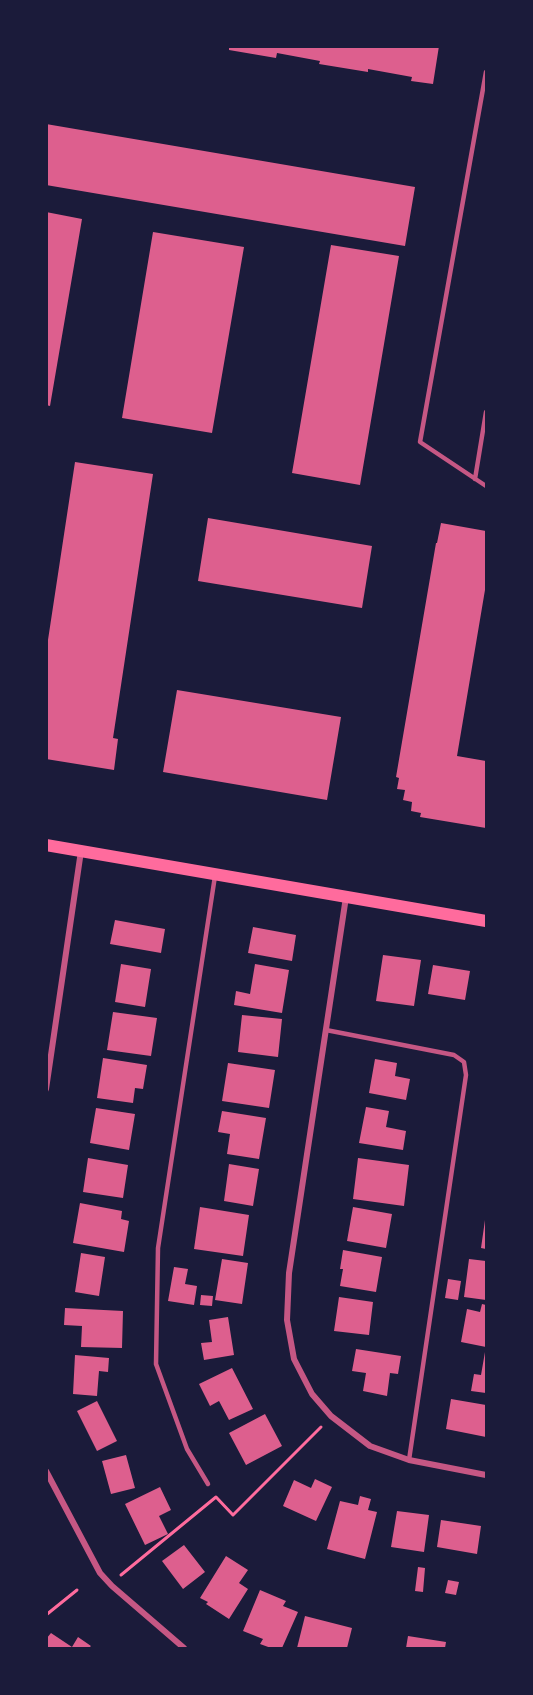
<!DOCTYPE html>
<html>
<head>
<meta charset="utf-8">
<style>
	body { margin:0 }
	#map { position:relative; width:533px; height:1695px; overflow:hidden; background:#1b1b3a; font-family:"Open Sans",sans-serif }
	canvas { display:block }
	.frame { position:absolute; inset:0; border:48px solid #1b1b3a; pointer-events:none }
</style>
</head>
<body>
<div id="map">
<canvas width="533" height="1695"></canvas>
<div class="frame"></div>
</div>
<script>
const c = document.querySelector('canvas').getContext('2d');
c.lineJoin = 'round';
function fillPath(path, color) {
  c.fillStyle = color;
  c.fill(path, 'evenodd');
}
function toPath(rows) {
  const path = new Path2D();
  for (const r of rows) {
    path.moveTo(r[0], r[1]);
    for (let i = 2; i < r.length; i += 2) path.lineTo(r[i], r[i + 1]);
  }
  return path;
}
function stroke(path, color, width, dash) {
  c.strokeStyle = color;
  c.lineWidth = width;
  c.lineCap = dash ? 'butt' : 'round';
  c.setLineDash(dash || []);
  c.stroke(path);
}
fillPath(toPath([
	[229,46,439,46,433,84,411,81,412,77,368,69,368,72,319,64,320,61,277,53,276,58,229,50],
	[46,124,415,187,405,246,46,185],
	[46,212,82,219,50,406,46,405],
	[153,232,244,247,212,433,122,418],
	[331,245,399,256,360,485,292,473],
	[75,462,153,474,113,738,118,739,114,770,46,759,46,653],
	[208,518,372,546,362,608,198,581],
	[441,523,486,531,486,584,457,756,486,761,486,828,420,817,421,813,411,811,412,802,403,800,405,790,397,789,399,778,396,777,436,543,437,543],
	[177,690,341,717,327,800,163,772],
	[115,920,165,929,161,953,110,944],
	[253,927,296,935,292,961,248,953],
	[383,955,421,960,414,1006,376,1001],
	[121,964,151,969,145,1007,115,1002],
	[255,964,289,970,282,1013,234,1005,236,991,250,994],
	[433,965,470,971,465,1000,428,994],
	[113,1012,157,1018,151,1056,107,1050],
	[242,1015,282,1019,278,1057,238,1052],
	[103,1058,147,1065,143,1089,135,1088,133,1103,97,1098],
	[375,1059,397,1063,395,1076,410,1079,406,1100,369,1093],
	[228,1063,275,1070,269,1108,222,1101],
	[366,1107,389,1111,386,1127,406,1131,403,1150,359,1143],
	[96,1108,135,1114,129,1150,90,1143],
	[222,1111,266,1118,259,1159,227,1154,230,1134,218,1132],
	[88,1158,128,1165,123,1198,83,1192],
	[358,1158,409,1165,404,1206,353,1199],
	[229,1164,259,1169,253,1206,224,1201],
	[80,1203,122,1211,121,1219,129,1221,124,1252,73,1243],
	[200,1207,249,1215,243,1256,194,1249],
	[353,1207,392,1214,386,1248,347,1241],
	[485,1220,486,1221,486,1249,481,1248],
	[343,1250,382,1257,376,1292,340,1286,343,1269,340,1269],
	[81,1253,105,1257,99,1296,75,1292],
	[222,1259,248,1263,242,1304,215,1300],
	[469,1259,486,1261,486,1300,464,1297],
	[174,1267,188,1269,185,1284,197,1286,194,1305,168,1301],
	[448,1279,461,1281,458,1300,445,1298],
	[201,1295,213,1296,212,1306,200,1305],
	[339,1297,373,1302,369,1335,334,1331],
	[482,1304,486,1305,486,1347,461,1342,467,1309,480,1312],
	[65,1308,123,1311,122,1348,81,1347,82,1326,64,1325],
	[228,1317,234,1355,204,1360,201,1343,212,1342,209,1320],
	[356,1349,401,1356,398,1374,390,1373,387,1396,363,1391,366,1373,352,1371],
	[485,1352,486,1352,486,1393,471,1391,474,1374,481,1375],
	[75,1355,109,1358,108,1372,99,1371,97,1396,73,1394],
	[232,1368,253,1409,229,1420,219,1401,210,1406,199,1384],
	[451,1399,486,1405,486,1437,446,1429],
	[97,1401,117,1441,97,1451,77,1411],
	[265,1414,282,1446,246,1465,229,1433],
	[126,1455,135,1488,111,1494,102,1461],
	[315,1479,332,1487,316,1521,283,1506,294,1480,311,1488],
	[160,1487,171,1510,159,1516,168,1534,145,1545,125,1504],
	[360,1496,371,1499,368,1510,377,1512,365,1559,327,1549,340,1501,358,1505],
	[397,1511,429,1515,424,1552,391,1547],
	[441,1520,481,1526,477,1554,437,1547],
	[184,1545,205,1572,183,1589,162,1561],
	[226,1556,248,1570,239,1583,248,1589,229,1619,206,1604,208,1602,200,1598],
	[418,1567,425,1568,423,1592,415,1591],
	[448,1580,459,1582,456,1595,445,1593],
	[260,1590,286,1601,283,1606,298,1612,282,1648,271,1648,260,1644,263,1639,243,1631],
	[305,1616,352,1628,347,1648,297,1648],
	[51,1633,72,1647,78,1637,91,1646,89,1648,46,1648,46,1639],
	[408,1636,446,1642,445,1648,406,1648]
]), '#dd5f8e');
stroke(toPath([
	[121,1575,216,1497,233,1515,321,1427],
	[46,1615,77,1590]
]), '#ff6b9d', 3);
stroke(toPath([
	[486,72,420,442,486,486],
	[475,479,486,412],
	[326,1030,454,1055,464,1062,466,1075,409,1460],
	[208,1484,187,1449,156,1364,158,1248,215,876]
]), '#c65784', 4.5);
stroke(toPath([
	[346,897,289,1273,287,1320,294,1359,312,1394,331,1416,370,1446,409,1460,486,1475],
	[46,1089,81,851],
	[46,1471,100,1573,112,1586,184,1648]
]), '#c65784', 6);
stroke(toPath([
	[46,845,486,921]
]), '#ff6b9d', 12);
</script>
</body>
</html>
